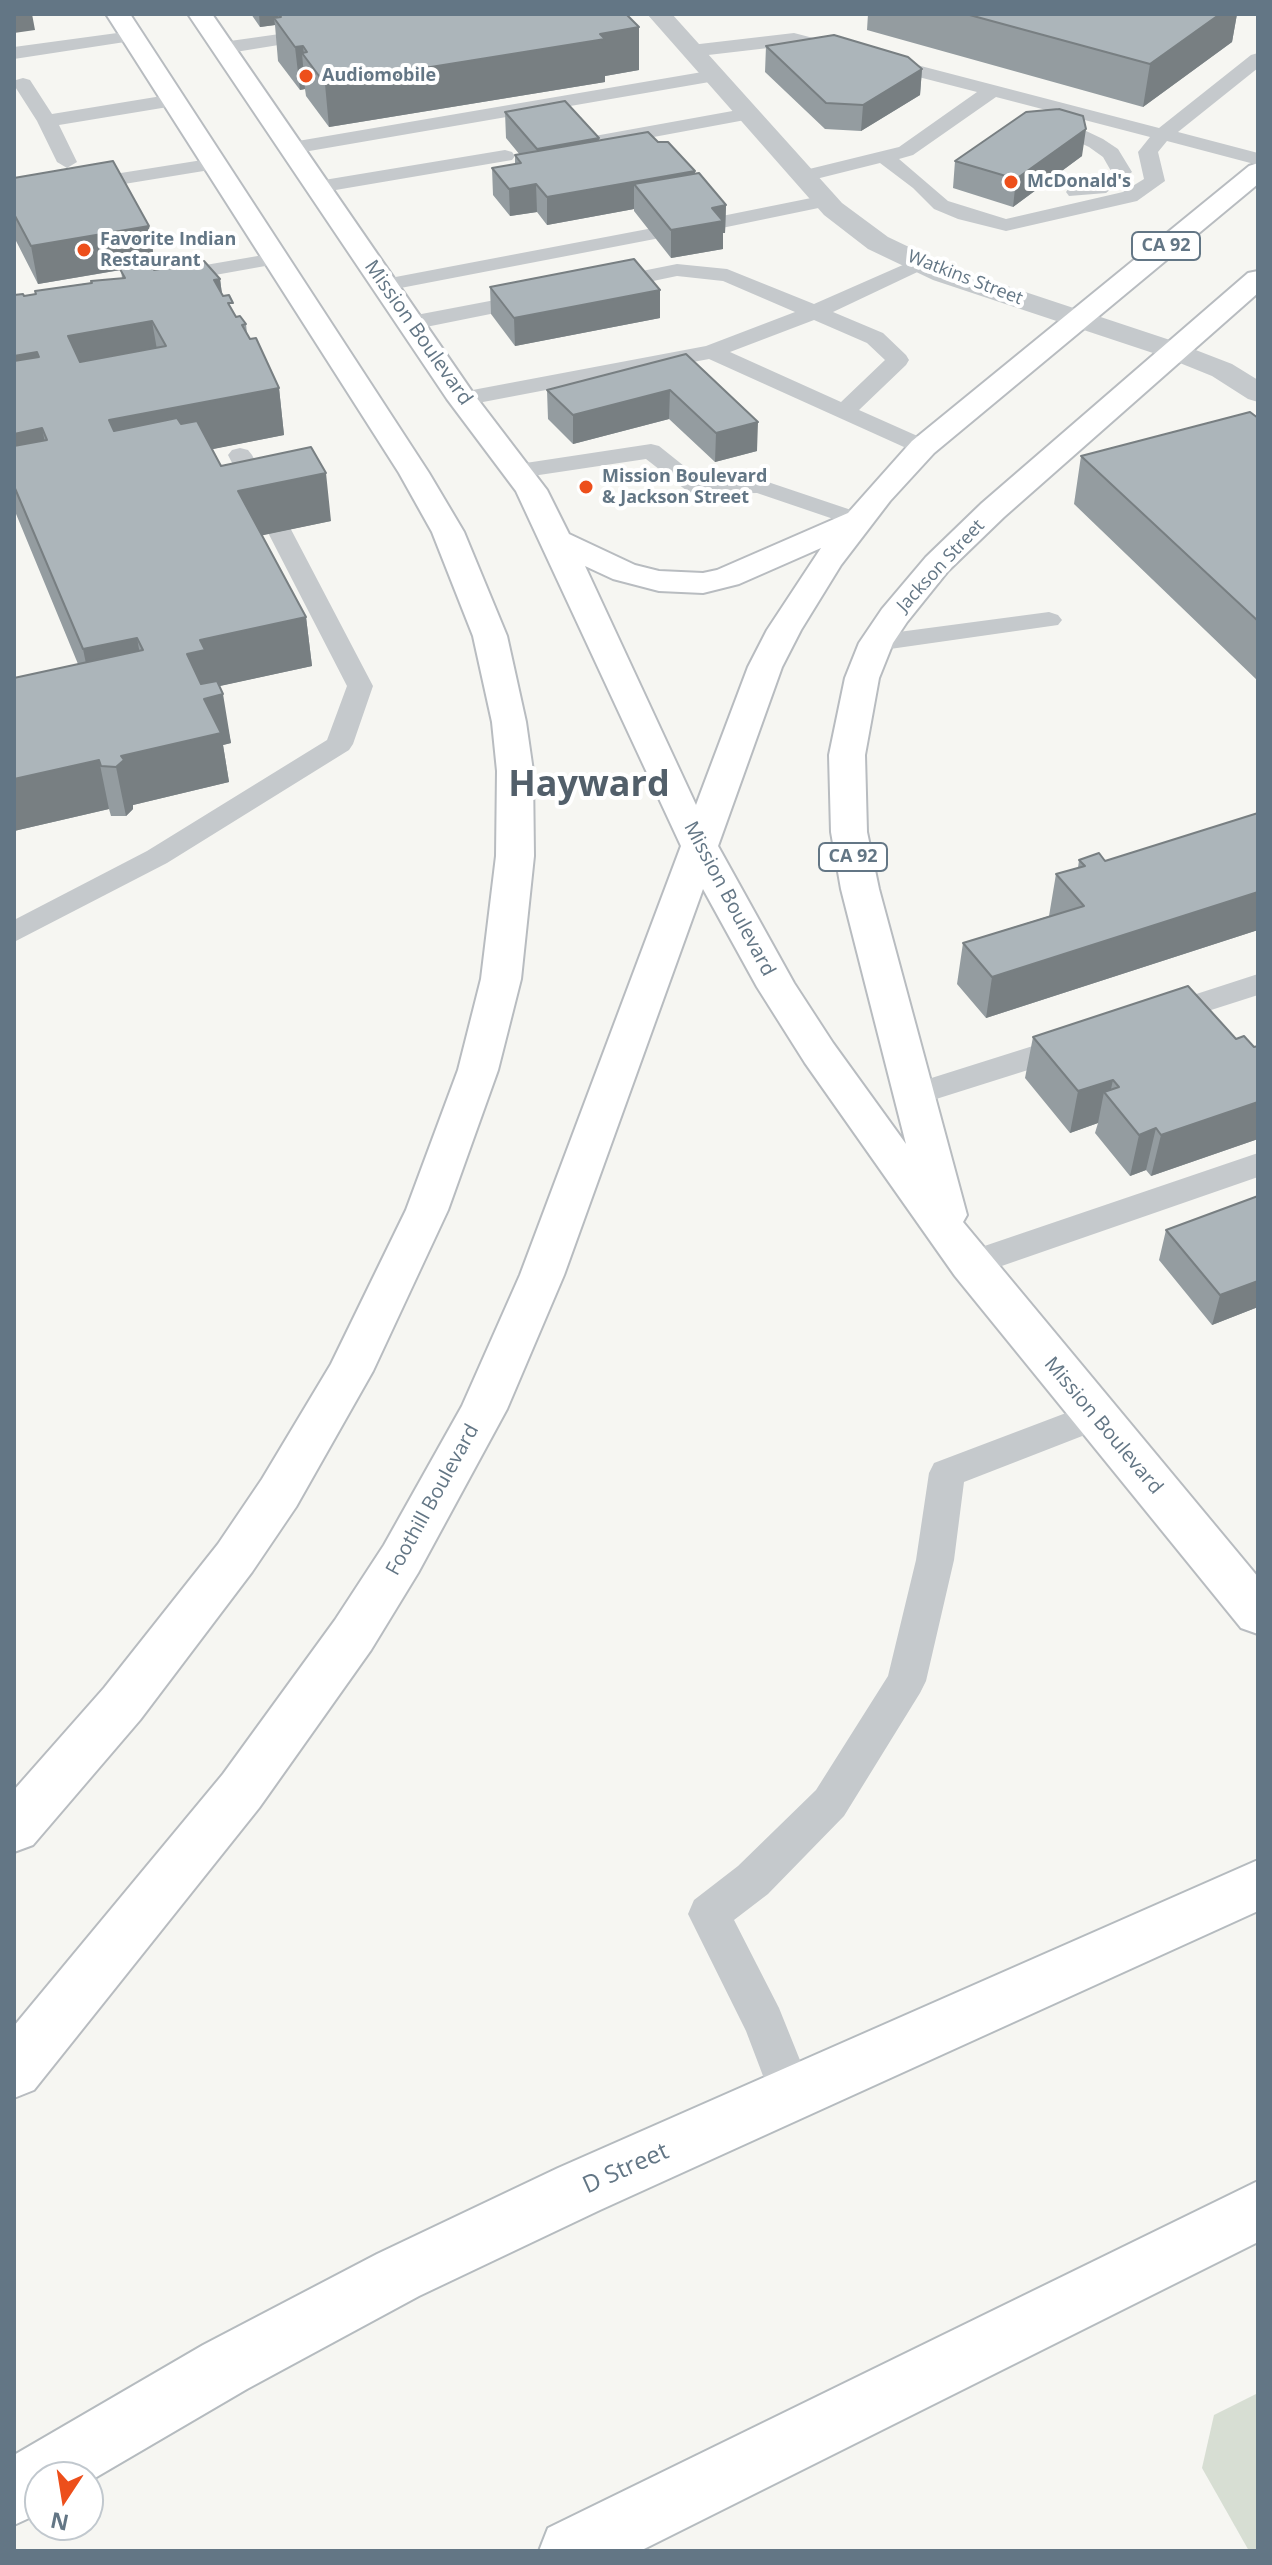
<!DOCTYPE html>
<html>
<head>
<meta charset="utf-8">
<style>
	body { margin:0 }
	#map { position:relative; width:1272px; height:2565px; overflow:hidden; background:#f6f6f2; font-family:"Open Sans",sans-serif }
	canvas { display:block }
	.frame { position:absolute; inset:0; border:16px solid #637685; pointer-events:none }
	.north { position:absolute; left:24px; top:2461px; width:80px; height:80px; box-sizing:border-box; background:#fff; border:2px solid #c1c8ce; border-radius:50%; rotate:192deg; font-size:22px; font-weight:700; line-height:32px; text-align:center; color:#637685 }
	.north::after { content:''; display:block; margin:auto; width:28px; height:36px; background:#ed4f1b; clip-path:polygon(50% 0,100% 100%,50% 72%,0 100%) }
</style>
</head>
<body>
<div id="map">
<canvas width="1272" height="2565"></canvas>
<div class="frame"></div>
<div class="north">N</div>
</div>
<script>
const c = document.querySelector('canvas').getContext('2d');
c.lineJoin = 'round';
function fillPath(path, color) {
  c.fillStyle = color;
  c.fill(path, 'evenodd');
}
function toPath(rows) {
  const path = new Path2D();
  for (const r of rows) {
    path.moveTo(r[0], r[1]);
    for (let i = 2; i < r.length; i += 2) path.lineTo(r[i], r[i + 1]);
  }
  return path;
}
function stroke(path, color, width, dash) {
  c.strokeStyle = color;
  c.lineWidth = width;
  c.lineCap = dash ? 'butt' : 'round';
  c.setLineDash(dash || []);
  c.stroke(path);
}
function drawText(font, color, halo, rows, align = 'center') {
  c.font = font + ' "Open Sans",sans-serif';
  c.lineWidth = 8;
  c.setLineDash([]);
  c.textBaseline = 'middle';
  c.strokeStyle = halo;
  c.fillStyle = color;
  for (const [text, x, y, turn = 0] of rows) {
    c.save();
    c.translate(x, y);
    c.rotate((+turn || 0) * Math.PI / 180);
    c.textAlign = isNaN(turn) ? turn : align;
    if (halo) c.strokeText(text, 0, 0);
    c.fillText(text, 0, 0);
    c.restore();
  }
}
fillPath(toPath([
	[1258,2393,1258,2551,1249,2551,1202,2468,1214,2415]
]), '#d7ded3');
const secondary = toPath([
	[1258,1860,1258,1911,600,2210,419,2296,247,2389,88,2482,88,2477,40,2477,40,2513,14,2525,14,2455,203,2345,377,2254,558,2168,1258,1860],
	[1258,2181,1258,2242,640,2551,539,2551,548,2528,1258,2181]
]);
const primary = toPath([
	[106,14,130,14,429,473,464,532,507,636,526,722,533,771,534,856,521,979,498,1070,448,1210,373,1371,296,1507,252,1572,140,1720,33,1845,14,1852,14,1790,104,1688,218,1544,262,1479,331,1364,406,1210,458,1070,481,979,496,856,497,771,492,722,473,636,432,532,399,473,106,14],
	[188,14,212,14,473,393,547,490,569,534,635,565,659,571,703,573,717,570,848,513,912,441,1249,166,1258,163,1258,184,934,453,890,501,841,565,801,630,782,667,718,846,794,983,833,1043,906,1144,841,889,831,832,829,755,845,678,859,643,882,609,926,557,982,503,1248,273,1258,271,1258,293,1004,517,948,571,907,622,893,643,879,678,865,755,867,832,879,889,967,1215,963,1222,1258,1577,1258,1634,1241,1628,955,1276,805,1063,757,987,703,889,564,1275,507,1409,418,1573,371,1650,259,1808,34,2090,14,2098,14,2026,223,1774,335,1620,384,1545,462,1406,520,1275,681,846,516,491,447,399,188,14],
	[821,548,767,630,748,667,696,805,585,566,613,579,659,591,703,593,739,584,821,548]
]);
stroke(secondary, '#b5bbbf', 4);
stroke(primary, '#b8bcc0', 4);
fillPath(toPath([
	[322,28,331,33,328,37,223,54,214,48,223,42,322,28],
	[132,31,141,36,138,40,14,59,14,47,132,31],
	[794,33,1159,128,1251,55,1258,53,1258,68,1178,132,1258,153,1258,165,1167,141,1158,152,1165,181,1137,201,1006,231,958,219,934,209,913,188,880,163,804,182,797,180,794,176,797,172,899,147,977,92,794,45,691,57,682,51,691,45,794,33],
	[996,97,1150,137,1138,152,1144,179,1123,192,1006,219,948,201,899,159,913,155,996,97],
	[714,70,723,76,721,80,292,154,282,148,292,142,714,70],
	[23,78,30,80,52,114,174,94,184,100,174,106,59,125,77,162,67,168,57,162,37,121,14,85,16,80,23,78],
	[749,108,759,114,756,118,589,149,579,143,589,137,749,108],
	[1054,124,1084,130,1103,139,1118,149,1132,172,1106,193,1069,196,1066,192,1069,188,1093,184,1111,171,1103,157,1089,147,1072,139,1047,134,1044,130,1047,126,1054,124],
	[505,150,512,152,515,156,512,160,318,193,308,187,318,181,505,150],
	[215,158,225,164,222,168,14,202,14,190,215,158],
	[826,195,833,197,836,201,833,205,717,229,707,223,717,217,826,195],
	[653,228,660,230,663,234,660,238,385,291,374,285,385,279,653,228],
	[275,253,282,255,286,259,282,263,165,284,154,278,165,272,275,253],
	[921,257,928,259,932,263,928,267,833,312,883,333,906,355,909,360,906,365,859,410,931,442,935,447,931,452,915,452,709,359,462,406,454,404,451,399,454,394,462,392,706,346,795,312,723,281,677,276,605,291,597,290,594,285,597,280,677,264,727,269,814,304,921,257],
	[814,320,867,343,885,360,841,402,730,352,814,320],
	[537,292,545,293,548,298,545,303,411,330,400,323,411,316,537,292],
	[651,444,659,446,704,482,759,479,866,515,869,520,866,525,857,527,757,493,691,494,646,459,519,478,511,476,507,471,511,466,519,464,651,444],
	[240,448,248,450,252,455,373,686,353,744,349,750,167,863,14,942,14,920,147,851,327,740,347,686,228,455,232,450,240,448],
	[1049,612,1058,615,1062,620,1058,625,876,651,867,649,863,643,867,637,876,635,1049,612],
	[1258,974,1258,995,1158,1027,1147,1024,1143,1017,1147,1010,1258,974],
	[1074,1033,1085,1036,1090,1044,1085,1052,914,1106,903,1103,898,1095,903,1087,1074,1033],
	[1258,1153,1258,1177,970,1277,958,1273,953,1264,958,1255,1258,1153],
	[1095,1402,1108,1406,1113,1416,1108,1426,964,1482,954,1560,926,1681,920,1693,844,1816,768,1894,734,1920,779,2008,814,2095,808,2110,792,2117,776,2110,746,2031,688,1914,694,1900,738,1866,816,1790,888,1676,916,1560,929,1473,934,1463,1095,1402]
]), '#c5c9cc');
fillPath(toPath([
	[1175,342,1232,364,1258,380,1258,402,1248,399,1212,376,1165,357,1161,351,1165,345,1175,342]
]), '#c5c9cc');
fillPath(toPath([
	[647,14,672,14,842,203,888,237,953,268,1185,345,1189,351,1185,357,1175,360,1165,357,933,280,868,249,824,215,647,14]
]), '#c5c9cc');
fillPath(secondary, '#fff');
fillPath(primary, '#fff');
fillPath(toPath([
	[251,14,626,14,639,27,639,70,605,76,605,82,329,127,306,96,305,89,300,90,278,61,275,25,260,27],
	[868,14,1237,14,1232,42,1143,107,867,30],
	[766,46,922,69,920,95,861,131,825,129,765,72],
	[505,112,599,138,599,141,658,142,695,171,695,174,726,205,725,233,723,233,723,249,671,258,634,211,634,209,547,225,537,212,510,216,493,195,492,168,515,164,515,155,520,155,506,138],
	[1082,156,1013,207,953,188,955,161],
	[14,178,149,226,155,264,151,265,154,270,220,279,222,294,236,317,246,324,247,334,279,388,284,435,212,449,221,466,331,521,262,535,306,617,312,666,219,686,231,743,223,745,229,782,133,805,133,809,126,816,111,816,109,809,14,831,14,678,78,664,14,509,14,295,24,296,35,294,35,291,122,278,121,270,38,284,14,237],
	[490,287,660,318,515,346,491,314],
	[686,354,757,451,715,462,669,419,573,444,548,419,547,390],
	[1258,418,1258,681,1074,504,1081,456],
	[1258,813,1258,930,986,1018,957,984,963,943,1049,916,1056,874,1078,868,1079,860,1105,861],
	[1033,1037,1254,1047,1258,1046,1258,1139,1151,1176,1146,1170,1130,1176,1095,1133,1098,1123,1070,1133,1025,1078],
	[1258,1196,1258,1307,1212,1325,1159,1260,1166,1230]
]), '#949ca0');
fillPath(toPath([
	[14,14,32,14,35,30,14,33],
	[259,14,351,14,281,17,278,14,279,24,274,18,275,25,260,27],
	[1204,14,1237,14,1232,42,1143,107,1150,64],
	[639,27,639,70,605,76,605,82,329,127,325,84],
	[303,46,304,55,302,53,305,89,300,90,295,47],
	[922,69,920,95,861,131,863,105],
	[1086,129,1082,156,1013,207,1016,179],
	[599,138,599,165,538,176,537,149],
	[695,171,695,198,634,184,634,209,547,225,547,197],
	[536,184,537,212,510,216,509,189],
	[726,205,725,233,723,233,723,249,671,258,671,230,712,208],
	[149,226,155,264,38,284,31,246],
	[220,279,226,325,214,280],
	[660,290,660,318,515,346,514,318],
	[152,321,160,367,77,383,68,336],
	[37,352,47,398,14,405,14,356],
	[279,388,284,435,118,468,109,420],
	[670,390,669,419,573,444,573,415],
	[758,422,757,451,715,462,716,433],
	[42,428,52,476,14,483,14,434],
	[326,473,331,521,245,539,238,491],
	[306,617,312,666,211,688,223,694,231,743,223,745,229,782,133,805,133,809,126,816,116,767,121,756,187,654,200,640],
	[137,638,146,687,93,698,83,649],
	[99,760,109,809,14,831,14,779],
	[1258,892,1258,930,986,1018,992,977],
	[1113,1080,1109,1098,1104,1092,1098,1123,1070,1133,1078,1091],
	[1258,1102,1258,1139,1151,1176,1161,1135],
	[1156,1128,1146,1170,1130,1176,1139,1135],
	[1258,1281,1258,1307,1212,1325,1220,1295]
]), '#787f82');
const building = toPath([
	[278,14,626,14,639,27,600,34,605,39,325,84,302,53,307,52,303,46,295,47,274,18,281,17,278,14],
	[966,14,1220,14,1150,64,966,14],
	[834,35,908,57,922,69,863,105,826,103,766,46,834,35],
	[565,101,599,138,537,149,505,112,565,101],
	[1059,109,1083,116,1086,129,1016,179,955,161,1026,112,1059,109],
	[648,132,658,142,668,142,695,171,547,197,536,184,509,189,492,168,521,163,515,155,648,132],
	[113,161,149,226,31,246,14,214,14,178,113,161],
	[699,173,726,205,712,208,723,221,671,230,634,184,699,173],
	[634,259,660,290,514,318,490,287,634,259],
	[204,261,220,279,214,280,223,296,229,295,233,303,228,303,236,317,240,316,246,324,242,325,250,339,256,338,279,388,109,420,114,431,177,418,181,424,197,421,221,466,311,447,326,473,238,491,306,617,200,640,205,650,187,654,201,684,217,681,223,694,204,699,221,733,121,756,124,760,116,767,101,766,99,760,14,779,14,678,143,650,137,638,83,649,14,486,14,446,47,440,42,428,14,434,14,361,39,357,37,352,14,356,14,295,23,294,24,296,36,294,35,291,92,283,91,281,125,278,120,269,150,264,154,270,204,261],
	[152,321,166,346,80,362,68,336,152,321],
	[686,354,758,422,716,433,670,390,573,415,547,390,686,354],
	[1250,412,1258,418,1258,621,1081,456,1250,412],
	[1258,813,1258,892,992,977,963,943,1084,906,1056,874,1085,866,1079,860,1099,853,1105,861,1258,813],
	[1188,986,1236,1039,1244,1036,1254,1047,1258,1046,1258,1102,1161,1135,1156,1128,1139,1135,1104,1092,1119,1087,1113,1080,1078,1091,1033,1037,1188,986],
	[1258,1196,1258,1281,1220,1295,1166,1230,1258,1196]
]);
fillPath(building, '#acb5ba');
stroke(building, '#787f82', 2);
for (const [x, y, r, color] of [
	[306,76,8,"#ed4f1b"],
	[1011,182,8,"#ed4f1b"],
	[84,250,8,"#ed4f1b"],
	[586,487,8,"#ed4f1b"]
]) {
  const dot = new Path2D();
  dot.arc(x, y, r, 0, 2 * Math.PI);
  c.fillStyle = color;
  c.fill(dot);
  stroke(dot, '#fff', 3);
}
drawText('bold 18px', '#637685', '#fff', [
	["Audiomobile",322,76],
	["McDonald's",1027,182],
	["Favorite Indian",100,240],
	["Restaurant",100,261],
	["Mission Boulevard",602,477],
	["& Jackson Street",602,498]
], 'left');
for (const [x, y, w] of [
	[1166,246,68],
	[853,857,68]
]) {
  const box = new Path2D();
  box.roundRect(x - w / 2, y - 14, w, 28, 6);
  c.fillStyle = '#fff';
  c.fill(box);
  stroke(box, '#637685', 2);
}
drawText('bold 18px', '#637685', null, [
	["CA 92",1166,246],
	["CA 92",853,857]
]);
drawText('18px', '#637685', '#fff', [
	["Watkins Street",965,278,21],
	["Jackson Street",941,566,-47]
]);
drawText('20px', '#637685', '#fff', [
	["Mission Boulevard",418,333,55],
	["Mission Boulevard",729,899,62],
	["Mission Boulevard",1103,1426,50],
	["Foothill Boulevard",433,1500,-61]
]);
drawText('24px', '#637685', '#fff', [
	["D Street",626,2169,-24]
]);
drawText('bold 36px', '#525f6a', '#fff', [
	["Hayward",589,786]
]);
</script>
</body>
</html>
